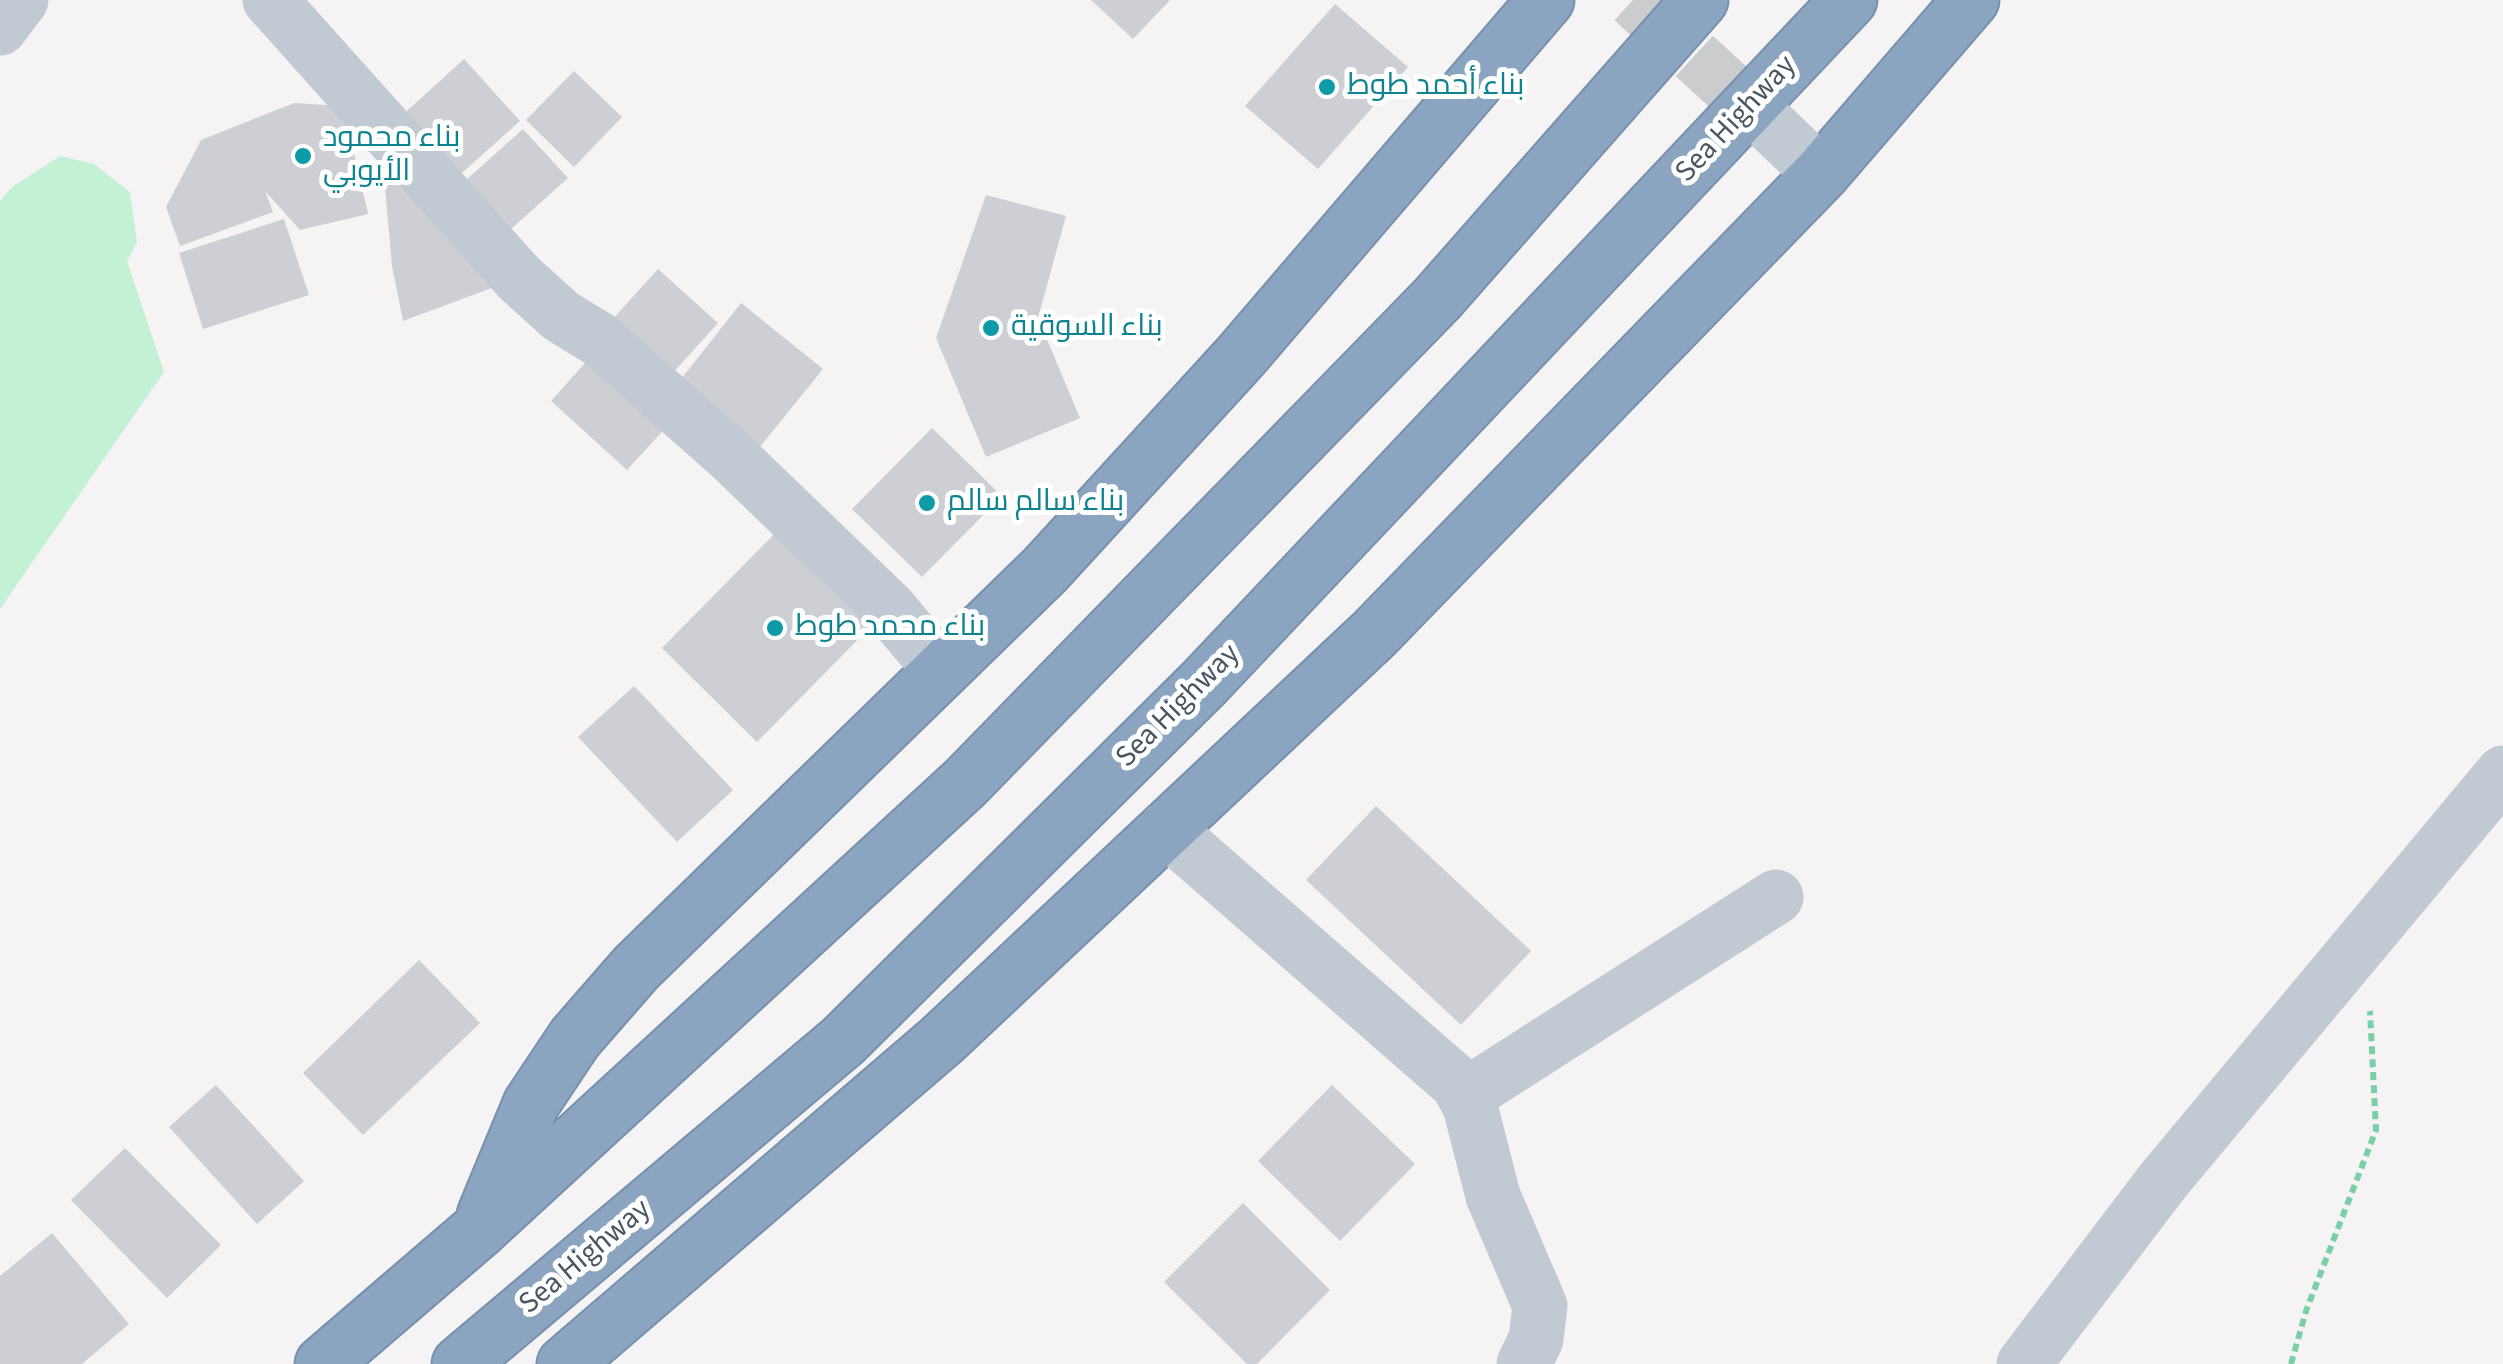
<!DOCTYPE html>
<html>
<head>
<meta charset="utf-8">
<style>
	body { margin:0 }
	canvas { display:block; background:#f5f3f3 }
</style>
</head>
<body>
<canvas width="2503" height="1364"></canvas>
<script>
const c = document.querySelector('canvas').getContext('2d');
c.lineJoin = 'round';
function fillPath(path, color) {
  c.fillStyle = color;
  c.fill(path, 'evenodd');
}
function toPath(rows) {
  const path = new Path2D();
  for (const r of rows) {
    path.moveTo(r[0], r[1]);
    for (let i = 2; i < r.length; i += 2) path.lineTo(r[i], r[i + 1]);
  }
  return path;
}
function stroke(path, color, width, dash) {
  c.strokeStyle = color;
  c.lineWidth = width;
  c.lineCap = dash ? 'butt' : 'round';
  c.setLineDash(dash || []);
  c.stroke(path);
}
function drawText(font, color, halo, rows, align = 'center') {
  c.font = font + ' "Source Sans 3",Cairo,sans-serif';
  c.lineWidth = 10;
  c.setLineDash([]);
  c.textBaseline = 'middle';
  c.strokeStyle = halo;
  c.fillStyle = color;
  for (const [text, x, y, turn = 0] of rows) {
    c.save();
    c.translate(x, y);
    c.rotate((+turn || 0) * Math.PI / 180);
    c.textAlign = isNaN(turn) ? turn : align;
    if (halo) c.strokeText(text, 0, 0);
    c.fillText(text, 0, 0);
    c.restore();
  }
}
fillPath(toPath([
	[60,156,94,164,130,192,137,242,127,261,164,372,0,609,0,201,12,187]
]), '#c3f1d5');
fillPath(toPath([
	[1091,0,1170,0,1133,39],
	[1335,4,1408,67,1318,169,1245,106],
	[464,59,520,121,453,181,397,120],
	[574,71,622,117,574,167,526,120],
	[294,103,343,106,368,214,300,230,265,191,273,212,180,246,166,207,201,140],
	[523,129,568,178,501,238,456,189],
	[383,165,505,283,403,321,392,266],
	[986,195,1066,216,1038,318,1080,418,986,457,936,338],
	[284,219,309,295,203,329,179,253],
	[658,269,718,323,671,375,610,322],
	[741,303,823,369,759,448,678,383],
	[594,353,671,422,627,470,551,401],
	[932,428,1002,496,922,577,852,509],
	[793,515,889,608,757,742,662,648],
	[634,686,733,790,677,842,578,737],
	[1376,806,1531,951,1461,1025,1306,880],
	[419,960,480,1023,363,1135,303,1073],
	[216,1085,304,1181,257,1224,169,1127],
	[1332,1085,1415,1164,1340,1241,1258,1161],
	[125,1148,221,1245,167,1298,71,1200],
	[1243,1203,1330,1290,1257,1364,1247,1364,1164,1282],
	[52,1233,129,1324,82,1364,0,1364,0,1276]
]), '#cdcfd5');
stroke(toPath([
	[1633,0,1772,127]
]), '#caccce', 55, [55, 28]);
const highway = toPath([
	[485,1215,531,1104,575,1038,636,968,1045,570,1240,357,1546,0],
	[323,1364,479,1230,965,783,1437,299,1700,0],
	[460,1364,843,1041,1204,683,1849,0],
	[565,1364,942,1040,1374,634,1821,174,1971,0]
]);
stroke(highway, '#7690ad', 59);
stroke(toPath([
	[2291,1364,2306,1311,2376,1130,2370,1011]
]), '#7ad0a6', 6, [8, 5]);
stroke(toPath([
	[270,0,519,278,561,316,600,340,732,457,889,608,941,670],
	[0,28,21,0],
	[1772,127,1821,174],
	[1166,829,1458,1084,1470,1106,1493,1196,1540,1306,1536,1339,1524,1364],
	[1465,1096,1776,897],
	[2024,1364,2162,1182,2503,773]
]), '#c1cad2', 55);
stroke(highway, '#8ba5c1', 55);
for (const [x, y, r, color] of [
	[1327,87,10,"#0f9aa8"],
	[303,156,10,"#0f9aa8"],
	[991,328,10,"#0f9aa8"],
	[927,503,10,"#0f9aa8"],
	[775,628,10,"#0f9aa8"]
]) {
  const dot = new Path2D();
  dot.arc(x, y, r, 0, 2 * Math.PI);
  c.fillStyle = color;
  c.fill(dot);
  stroke(dot, '#fff', 4);
}
drawText('30px', '#0d838f', '#fff', [
	["بناء أحمد طوط",1347,87],
	["بناء محمود",323,139],
	["الأيوبي",323,173],
	["بناء السوقية",1011,328],
	["بناء سالم سالم",947,503],
	["بناء محمد طوط",795,628]
], 'left');
drawText('30px', '#4a5661', '#fff', [
	["Sea Highway",1737,120,-47],
	["Sea Highway",1179,707,-45],
	["Sea Highway",586,1258,-40]
]);
</script>
</body>
</html>
